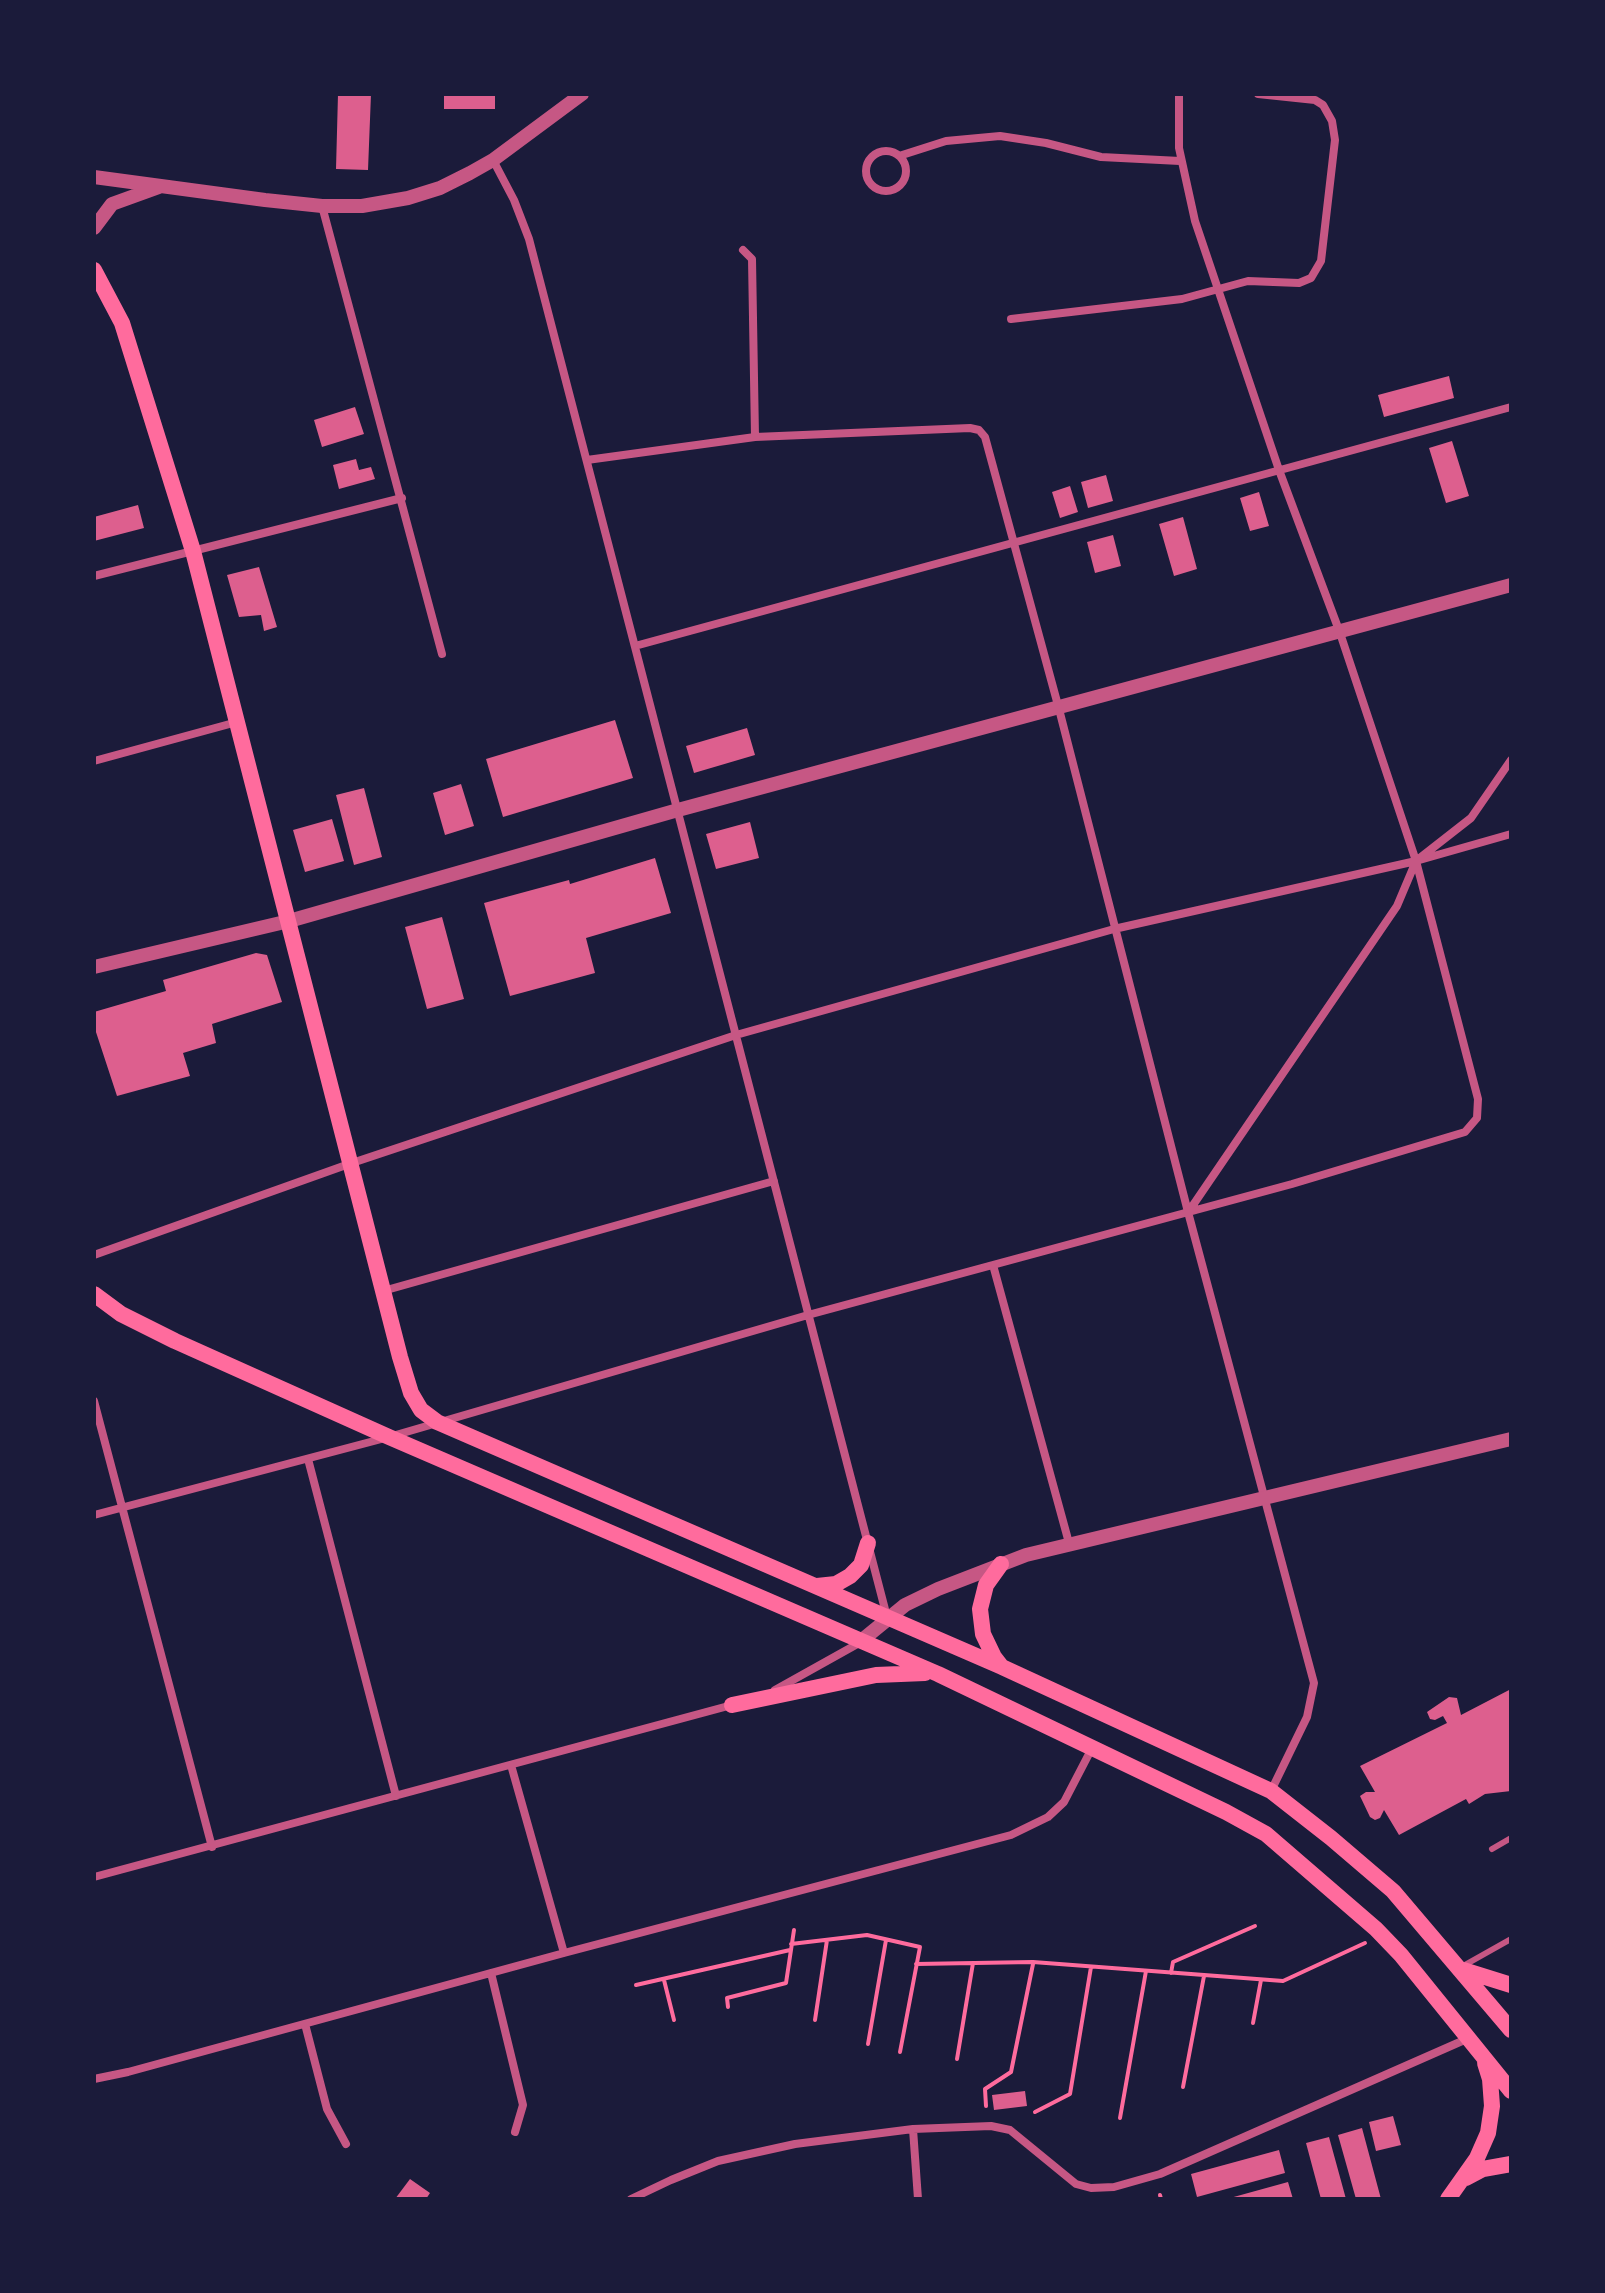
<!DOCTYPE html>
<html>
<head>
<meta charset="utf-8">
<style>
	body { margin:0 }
	#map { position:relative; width:1605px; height:2293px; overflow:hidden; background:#1b1b3a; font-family:Helvetica,sans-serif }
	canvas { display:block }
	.frame { position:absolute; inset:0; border:96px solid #1b1b3a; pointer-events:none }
</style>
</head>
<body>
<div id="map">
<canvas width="1605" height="2293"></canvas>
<div class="frame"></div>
</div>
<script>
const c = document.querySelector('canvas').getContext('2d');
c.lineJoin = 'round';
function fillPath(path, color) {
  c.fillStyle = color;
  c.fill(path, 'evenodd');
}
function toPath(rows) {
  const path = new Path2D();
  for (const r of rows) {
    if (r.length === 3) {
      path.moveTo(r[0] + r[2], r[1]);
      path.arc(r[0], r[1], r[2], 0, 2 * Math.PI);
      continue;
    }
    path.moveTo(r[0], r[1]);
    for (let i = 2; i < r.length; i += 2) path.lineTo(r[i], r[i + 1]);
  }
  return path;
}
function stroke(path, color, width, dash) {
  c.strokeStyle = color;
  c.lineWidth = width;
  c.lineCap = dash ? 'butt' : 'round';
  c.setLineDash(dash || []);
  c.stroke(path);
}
fillPath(toPath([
	[338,94,371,94,368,170,336,169],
	[444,94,495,94,495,109,444,109],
	[1449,376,1454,398,1384,417,1378,395],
	[355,407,364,434,322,447,314,420],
	[1452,441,1469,496,1446,503,1429,448],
	[356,459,359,470,371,467,375,479,339,489,333,465],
	[1106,475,1113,501,1088,508,1081,482],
	[1070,486,1078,512,1060,518,1052,492],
	[1259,492,1269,526,1250,531,1240,498],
	[138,505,144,528,94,541,94,517],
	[1183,517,1197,569,1174,576,1159,524],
	[1113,535,1121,566,1095,573,1087,542],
	[259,567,277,627,264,631,261,615,239,617,227,575],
	[615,720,633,778,503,817,486,759],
	[747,728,755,755,694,773,686,746],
	[461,784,474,826,445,835,433,793],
	[364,788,382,857,354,865,336,795],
	[332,819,344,861,305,872,293,830],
	[750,822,759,858,716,869,706,834],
	[655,858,671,913,586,938,595,973,510,996,484,903,569,880,570,884],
	[442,917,464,999,427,1009,405,927],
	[256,953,267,955,282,1002,212,1024,216,1043,183,1053,190,1076,117,1096,94,1026,94,1012,166,991,163,980],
	[1511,1689,1511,1791,1485,1794,1469,1804,1466,1799,1399,1835,1384,1810,1380,1818,1375,1820,1370,1817,1360,1796,1366,1792,1375,1792,1360,1766,1447,1723,1443,1716,1435,1720,1430,1719,1427,1712,1449,1697,1457,1698,1461,1715],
	[1025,2091,1027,2106,994,2110,992,2095],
	[1393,2116,1401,2145,1376,2151,1369,2122],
	[1362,2128,1381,2199,1356,2199,1338,2135],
	[1329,2137,1346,2199,1321,2199,1306,2143],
	[1279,2150,1285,2173,1197,2197,1191,2174],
	[410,2179,430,2193,426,2199,395,2199],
	[1288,2182,1293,2199,1230,2199,1230,2198]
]), '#dd5f8e');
stroke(toPath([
	[791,1944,867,1935,920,1947,900,2052],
	[916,1964,1033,1962,1283,1981,1365,1943],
	[1171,1973,1173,1962,1255,1926],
	[664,1980,674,2020],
	[636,1985,790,1950],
	[728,2007,727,1998,786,1983,794,1930],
	[815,2020,827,1940],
	[1253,2023,1261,1980],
	[868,2044,886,1940],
	[957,2059,973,1963],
	[1183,2087,1204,1976],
	[986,2106,985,2089,1011,2072,1033,1964],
	[1035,2112,1070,2094,1091,1967],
	[1120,2118,1146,1971],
	[1160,2195,1161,2199]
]), '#ff6b9d', 4);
stroke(toPath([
	[1492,1849,1511,1838],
	[1463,1966,1511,1939]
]), '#c65784', 6);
stroke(toPath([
	[886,171,20],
	[899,156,946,141,1000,136,1046,143,1101,157,1180,161],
	[493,160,514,200,529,239,887,1617],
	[322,206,442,654],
	[743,250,752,259,755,437],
	[1011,319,1182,299,1248,281,1299,283,1311,278,1321,261,1335,140,1332,121,1323,105,1315,100,1258,94],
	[587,460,755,437,970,428,979,430,985,437,1059,709,1188,1212,1314,1683,1307,1717,1271,1791],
	[94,576,402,498],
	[635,646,1511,407],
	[94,761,237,722],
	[1189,1211,1397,906,1416,861,1471,818,1511,760],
	[94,1255,349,1164,736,1035,1114,929,1416,861,1511,834],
	[993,1265,1069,1543],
	[383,1291,774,1181],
	[94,1401,212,1847],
	[308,1459,396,1796],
	[94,1515,389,1437,808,1315,1292,1184,1465,1132,1477,1118,1478,1099,1416,861,1340,633,1279,470,1195,221,1179,148,1179,94],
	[775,1690,861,1642],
	[511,1765,564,1953],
	[94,1877,732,1705],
	[491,1973,523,2105,515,2132],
	[305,2024,327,2109,346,2144],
	[94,2079,128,2072,564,1953,1011,1835,1048,1817,1064,1802,1091,1750],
	[913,2129,918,2199],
	[631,2199,671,2180,718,2161,795,2144,913,2129,991,2126,1010,2130,1076,2184,1091,2188,1114,2187,1160,2174,1469,2038]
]), '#c65784', 8);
stroke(toPath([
	[94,177,265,200,322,206,362,206,408,198,440,188,470,173,493,160,582,94],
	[94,228,112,204,159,187],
	[94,967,289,921,678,810,1511,585],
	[861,1641,905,1605,938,1589,1026,1555,1511,1439]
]), '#c65784', 14);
stroke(toPath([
	[94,270,122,323,193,551,400,1357,411,1393,421,1410,437,1422,1002,1667,1271,1791,1331,1838,1393,1891,1511,2030],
	[94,1294,121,1314,175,1341,389,1437,938,1674,1226,1812,1266,1834,1376,1929,1401,1955,1511,2091],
	[1001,1564,986,1585,980,1609,983,1634,994,1657,1001,1666],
	[817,1586,836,1584,850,1576,861,1565,868,1543],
	[732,1705,876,1675,925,1673],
	[1463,1970,1511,1985],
	[1466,2178,1483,2169,1511,2164],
	[1448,2199,1477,2158,1488,2133,1492,2106,1490,2079,1485,2063]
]), '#ff6b9d', 16);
</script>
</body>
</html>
